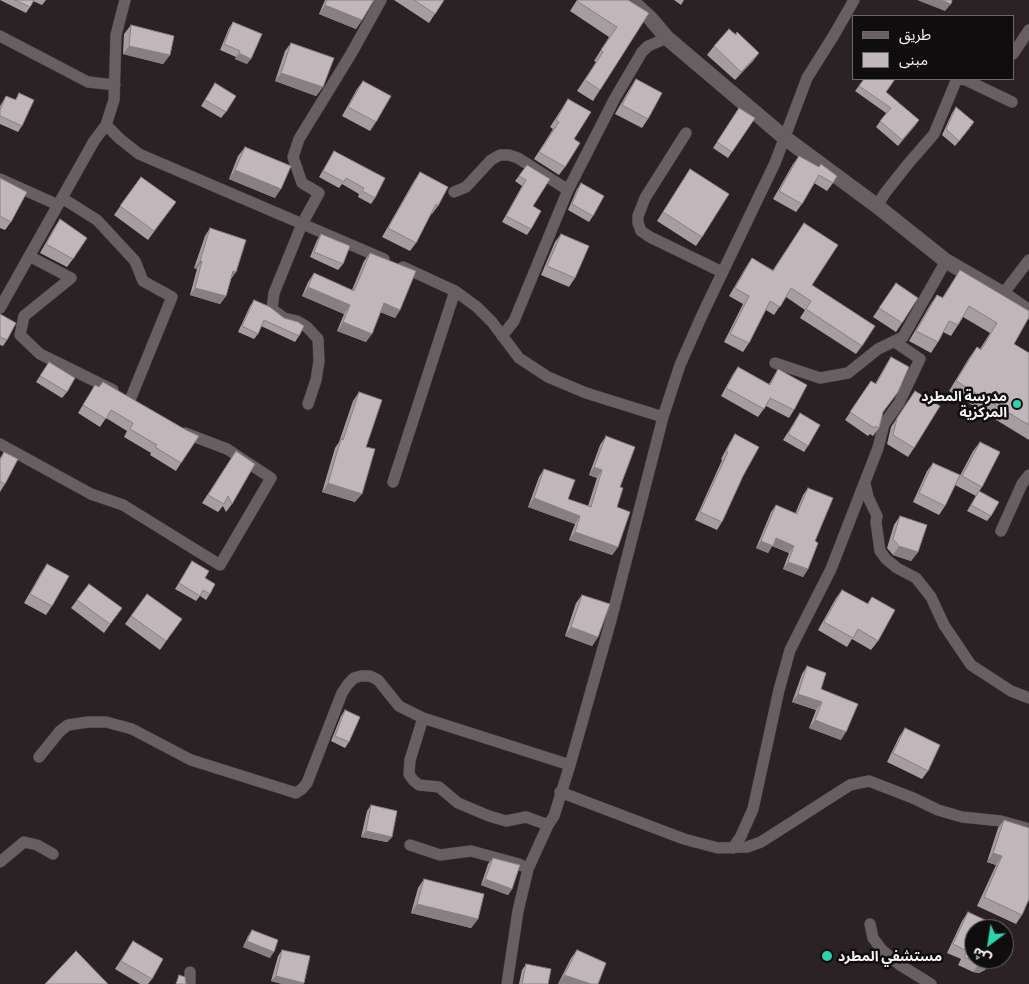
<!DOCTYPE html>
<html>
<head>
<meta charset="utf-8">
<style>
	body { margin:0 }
	#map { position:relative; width:1029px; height:984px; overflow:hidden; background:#2a2224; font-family:Commissioner,"Noto Sans Arabic",sans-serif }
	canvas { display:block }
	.legend { position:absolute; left:852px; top:15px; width:162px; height:65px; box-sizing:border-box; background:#100d0e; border:1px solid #6c6869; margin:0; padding:6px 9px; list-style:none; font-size:15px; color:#f6f1f2 }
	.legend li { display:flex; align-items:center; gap:10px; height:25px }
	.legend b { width:25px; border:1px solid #6c6869 }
	.north { position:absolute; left:964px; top:919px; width:50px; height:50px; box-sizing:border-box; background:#100d0e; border:1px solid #6c6869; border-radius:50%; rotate:211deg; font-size:14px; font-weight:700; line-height:20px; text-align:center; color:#f6f1f2 }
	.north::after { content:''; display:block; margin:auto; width:18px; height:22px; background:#2bd5ac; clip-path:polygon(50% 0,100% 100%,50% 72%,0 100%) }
</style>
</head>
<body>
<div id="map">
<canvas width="1029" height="984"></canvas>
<ul class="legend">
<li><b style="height:6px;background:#685f62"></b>طريق</li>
<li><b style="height:14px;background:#c1b7ba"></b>مبنى</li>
</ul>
<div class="north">ش</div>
</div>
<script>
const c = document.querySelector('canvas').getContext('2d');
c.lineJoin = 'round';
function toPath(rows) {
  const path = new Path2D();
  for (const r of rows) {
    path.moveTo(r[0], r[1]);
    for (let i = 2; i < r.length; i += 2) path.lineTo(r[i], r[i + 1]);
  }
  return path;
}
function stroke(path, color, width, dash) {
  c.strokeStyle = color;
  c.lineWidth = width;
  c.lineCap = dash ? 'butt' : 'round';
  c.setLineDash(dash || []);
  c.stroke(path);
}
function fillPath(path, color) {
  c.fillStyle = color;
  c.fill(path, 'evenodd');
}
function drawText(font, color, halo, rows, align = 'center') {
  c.font = font + ' Commissioner,"Noto Sans Arabic",sans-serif';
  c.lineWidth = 5;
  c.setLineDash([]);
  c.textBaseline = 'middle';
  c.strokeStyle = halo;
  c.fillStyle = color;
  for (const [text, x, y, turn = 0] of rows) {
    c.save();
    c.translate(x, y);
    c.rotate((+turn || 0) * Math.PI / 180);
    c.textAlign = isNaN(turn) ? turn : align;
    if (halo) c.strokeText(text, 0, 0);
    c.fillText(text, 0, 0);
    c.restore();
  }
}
const minor = toPath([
	[0,36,88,82,115,85],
	[1013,54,1029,30],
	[106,125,120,139,139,154,384,259],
	[686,133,645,198,638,216,638,223,641,231,650,237,722,272],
	[0,179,58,205],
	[454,192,466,187,491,160,500,155,509,155,518,158,568,190],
	[62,198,97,220,135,261,143,281,172,297,130,400],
	[877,206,885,193,908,164,934,134,956,81,960,79,966,80,1012,102],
	[29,256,71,278,24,316,20,335,40,354,113,390],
	[403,267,455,291,477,307,492,322,519,358,548,377,586,393,663,417],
	[1003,294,1029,260],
	[0,308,94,141,106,125,114,100,116,35,125,0],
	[502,336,514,321,568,190,615,98,642,52,648,46,667,38],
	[775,363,820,378,848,373,878,349,903,337,946,261],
	[308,404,316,380,319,361,318,339,307,327,297,321,284,318,272,309,274,293,302,224,319,193,302,183,293,157,299,139,351,54,381,0],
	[0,444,91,494,123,505,220,565,271,478,227,449,185,433],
	[393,482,455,291],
	[865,484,868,497,877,516,876,522,880,551,886,559,897,568,916,578,924,588,931,597,944,625,971,665,1011,691,1029,698],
	[1001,531,1022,484,1029,475],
	[423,718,410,760,409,774,413,780,419,785,439,787,458,803,489,816,506,821,526,817,548,825],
	[39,757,60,731,68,725,88,722,106,722,132,729,191,760,296,793,302,789,307,783,342,693,348,684,354,678,361,676,370,676,378,680,399,706,423,718,570,765],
	[560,792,684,839,718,848,747,847,761,842,850,785,869,781,913,798,938,810,962,817,1001,821,1029,829],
	[410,845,440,855,471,851,519,864,528,869],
	[733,848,741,836,753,809,779,690,790,650,831,569,878,448,884,424,899,403,920,359,895,342],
	[0,862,24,842,37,845,53,854],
	[870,924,873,938,882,950,900,965,931,984],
	[190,972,190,984],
	[507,984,518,911,528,869,548,825,554,816,570,765,611,620,663,417,680,365,703,313,775,163,807,78,834,35,854,0]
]);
const tertiary = toPath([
	[630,0,650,18,667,38,785,138,877,206,946,261,1003,294,1029,312]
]);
stroke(minor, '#443e40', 12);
stroke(tertiary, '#443e40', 16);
stroke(minor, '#685f62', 11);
stroke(tertiary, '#685f62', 15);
fillPath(toPath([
	[0,0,46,0,42,5,33,1,30,7,26,13],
	[325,0,374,0,362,20,356,29,319,14],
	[394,0,444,0,429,23],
	[577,0,628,0,600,90,593,101,577,91,596,62,594,61,609,37,570,11],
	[674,0,684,0,681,5],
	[233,22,247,64,235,59,236,57,220,50,229,28],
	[131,25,170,55,163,64,123,54,124,34],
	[737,32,759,53,753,61,735,80,707,55,714,46,735,34],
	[291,43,323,87,316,96,275,81,285,51],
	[636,79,648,119,642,128,615,114,630,88],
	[864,79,886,92,919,120,898,146,876,127,886,113,855,91],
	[363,81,376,122,370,131,342,116,357,89],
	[215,83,226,112,221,118,201,106],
	[19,93,22,126,18,132,0,124,0,106,6,96,15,100],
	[568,99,574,139,565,167,559,175,534,159,553,129,550,127],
	[956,107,970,128,955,146,942,135,952,113],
	[739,108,755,118,728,158,713,148],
	[245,147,275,198,229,179,238,156],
	[334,151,375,198,371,204,358,197,359,194,342,184,339,188,319,177],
	[799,156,833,183,827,191,814,183,802,204,796,212,773,199,793,164],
	[527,165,533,206,531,229,527,235,502,222,522,186,515,181],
	[690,169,702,237,696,246,657,221],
	[420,172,438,206,432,214,431,214,416,243,410,251,382,237,414,181],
	[141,177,176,202,148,240,114,215],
	[0,178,11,222,5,230,0,228],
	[581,183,593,216,589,222,568,210,577,189],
	[60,219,73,259,67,267,40,253,54,228],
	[804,223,812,285,862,346,856,354,800,318,805,310,786,297,774,315,766,310,749,343,743,352,724,342,743,304,729,296,746,267,752,258,773,270],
	[210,228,236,272,231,279,226,296,220,304,190,295,197,269,194,268,205,236],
	[321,234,343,264,338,270,310,257,317,240],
	[561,234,575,278,569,287,541,275,555,242],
	[370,253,400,310,395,318,380,312,366,342,337,331,344,314,302,296,308,282,314,273,352,290,364,261],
	[960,270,1014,344,1029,353,1029,440,949,391,969,358,977,347,980,349,990,333,963,317,958,325,951,336,943,332,938,342,931,353,909,341,930,305,937,295,942,298],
	[896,283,902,323,896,332,873,317],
	[254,300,284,318,299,336,295,342,261,326,258,334,254,339,238,332,250,306],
	[0,314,7,340,3,346,0,345],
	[891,357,883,412,879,428,873,436,870,434,868,436,845,420,871,381,875,384,886,365],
	[49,362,67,392,62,398,36,382],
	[738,367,769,384,778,369,794,410,789,418,766,406,758,417,721,396,733,374],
	[103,382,181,463,176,471,150,455,151,453,124,437,127,431,106,418,100,427,78,413,95,385,99,387],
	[359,392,366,447,355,502,322,492,335,448,339,442,353,401],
	[909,400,914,448,908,457,887,444,891,427],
	[800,413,808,446,804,452,783,440],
	[735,434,722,522,717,530,695,520,722,460,721,459,730,442],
	[606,436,620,487,617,507,618,547,612,555,569,540,575,524,528,507,539,477,544,469,568,499,588,506,597,478,589,475,600,445],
	[980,442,982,487,976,496,955,485,973,451],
	[236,451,232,504,226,512,223,506,218,512,202,503],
	[4,452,5,484,0,492,0,458],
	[933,463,945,506,939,515,913,502,927,471],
	[808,488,815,541,808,569,803,577,783,569,789,553,772,546,768,553,756,548,771,512,776,505,795,514,803,495],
	[979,491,991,516,987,521,967,511],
	[900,516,918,552,911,561,893,555,887,548,894,525],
	[192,561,205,578,210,594,206,600,200,596,196,601,175,589],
	[47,564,52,606,46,615,24,603,41,573],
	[89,584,122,608,104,633,71,608],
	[842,590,867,604,872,597,878,641,871,650,852,639,847,647,818,630,836,598],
	[147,594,182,619,160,650,125,624],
	[582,595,598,637,592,646,565,636,576,603],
	[807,666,821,689,841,740,809,728,816,710,792,702,802,674],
	[345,710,349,742,345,748,331,741,341,716],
	[905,728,928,771,922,779,887,762,899,737],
	[371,805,392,837,387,842,361,837,367,811],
	[1004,820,1022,915,1016,924,977,906,996,865,987,862,998,828],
	[493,858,512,889,508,895,481,885,488,864],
	[424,879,478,919,471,928,411,913,418,888],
	[968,912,974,929,991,961,985,970,979,973,973,972,958,965,961,959,947,953,962,921],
	[252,930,270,958,243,947,248,936],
	[133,941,152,979,148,984,140,984,115,969],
	[282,950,304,983,303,984,282,984,271,981,278,956],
	[577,950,606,963,558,984,571,958],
	[526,964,548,984,519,984,522,970]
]), '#a69da0');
fillPath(toPath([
	[917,0,941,0,951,4,945,11],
	[325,5,362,20,356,29,319,14],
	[129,46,170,55,163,64,123,54],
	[239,53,251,59,247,64,235,59],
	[759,53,753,61,735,80,741,72],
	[281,73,323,87,316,96,275,81],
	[919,120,915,126,898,146,902,140],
	[235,170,281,189,275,198,229,179],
	[200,261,202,261,197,269,194,268],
	[233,271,236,272,230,280],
	[308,287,350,305,344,314,302,296],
	[195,288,226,296,220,304,190,295],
	[384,303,400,310,395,318,378,311],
	[343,322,372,334,366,342,337,331],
	[594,467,602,470,597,478,589,475],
	[328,483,362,494,355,502,322,492],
	[534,498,580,516,575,524,528,507],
	[575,532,618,547,612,555,569,540],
	[776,538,794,546,789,553,772,546,768,553,756,548,761,541],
	[899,546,918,552,911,561,893,555],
	[788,562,808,569,803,577,783,569],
	[571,627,598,637,592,646,565,636],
	[798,694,822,702,816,710,792,702],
	[815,720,846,732,841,740,809,728],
	[366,831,392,837,387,842,361,837],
	[993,853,1002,856,996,865,987,862],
	[485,879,512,889,508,895,481,885],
	[417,904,478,919,471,928,411,913],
	[247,941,274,952,270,958,243,947],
	[991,961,985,970,979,973,973,972,979,963],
	[564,975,591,984,558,984],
	[276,976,304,983,303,984,282,984,271,981]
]), '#878082');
const building = toPath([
	[15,0,34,0,30,7,15,0],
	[327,0,374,0,362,20,325,5,327,0],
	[414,0,444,0,435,14,414,0],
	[578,0,628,0,649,13,600,90,585,80,603,52,601,50,617,27,577,1,578,0],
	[941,0,952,0,951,4,941,0],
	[233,22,262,34,251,59,239,53,240,51,224,44,233,22],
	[131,25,174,36,170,55,129,46,131,25],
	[729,29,736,35,737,32,759,53,741,72,714,46,729,29],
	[291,43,334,58,323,87,281,73,291,43],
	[636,79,662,93,648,119,622,105,636,79],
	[864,79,895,79,886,92,919,120,902,140,880,121,891,108,859,86,864,79],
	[363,81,391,96,376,122,348,107,363,81],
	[215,83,236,96,226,112,205,100,215,83],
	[19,93,34,100,22,126,0,116,0,110,6,96,16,100,19,93],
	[568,99,591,112,574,139,580,143,565,167,539,152,559,122,556,120,568,99],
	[956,107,974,122,959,141,946,129,956,107],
	[739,108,755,118,732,152,717,142,739,108],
	[245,147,291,166,281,189,235,170,245,147],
	[334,151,385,178,375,198,362,191,364,188,346,178,344,182,323,171,334,151],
	[799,156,819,167,821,164,837,176,833,183,819,175,802,204,779,191,799,156],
	[527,165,550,179,533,206,541,211,531,229,506,216,526,180,519,176,527,165],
	[690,169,729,194,702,237,663,212,690,169],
	[420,172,448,187,438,206,436,204,416,243,388,228,420,172],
	[141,177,176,202,154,231,120,206,141,177],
	[0,178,27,192,11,222,0,216,0,178],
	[581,183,604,196,593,216,572,204,581,183],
	[60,219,87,238,73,259,46,244,60,219],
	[804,223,838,245,812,285,875,326,862,346,806,309,811,301,791,288,780,307,770,301,749,343,730,334,749,296,735,288,752,258,773,271,804,223],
	[210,228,246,240,236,272,233,271,226,296,195,288,202,261,200,261,210,228],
	[321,234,350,246,343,264,314,252,321,234],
	[561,234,589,246,575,278,547,266,561,234],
	[370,253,416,271,400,310,384,303,372,334,343,322,350,305,308,287,314,273,354,291,370,253],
	[960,270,1029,311,1029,317,1014,344,1029,353,1029,425,956,381,977,347,981,350,997,323,969,306,958,325,949,321,938,342,916,331,937,295,943,298,960,270],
	[896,283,918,298,902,323,879,308,896,283],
	[254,300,270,307,284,318,298,322,304,326,299,336,264,320,258,334,242,326,254,300],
	[0,314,16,323,7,340,0,337,0,314],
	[891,357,909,367,898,392,883,412,879,428,875,426,874,428,850,412,871,381,876,384,891,357],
	[49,362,75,378,67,392,40,376,49,362],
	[738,367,770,385,778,369,807,385,794,410,770,398,764,409,726,388,738,367],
	[103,382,186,430,199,436,181,463,155,447,157,445,130,429,133,423,111,410,106,419,83,405,95,385,99,387,103,382],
	[915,391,940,406,914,448,893,435,897,418,915,391],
	[359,392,382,400,366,447,375,449,362,494,328,483,341,439,343,440,359,392],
	[800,413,820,425,808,446,788,434,800,413],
	[735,434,759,447,743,476,722,522,700,512,728,452,726,451,735,434],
	[606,436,635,447,620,487,623,488,617,507,630,512,618,547,575,532,580,516,534,498,544,469,575,480,568,499,591,507,602,470,594,467,606,436],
	[980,442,1000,452,982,487,962,476,980,442],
	[236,451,255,464,232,504,228,496,224,504,208,495,236,451],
	[4,452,18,459,5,484,0,481,0,460,4,452],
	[933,463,960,475,945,506,919,493,933,463],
	[808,488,833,498,815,541,818,543,808,569,788,562,794,546,776,538,773,546,761,541,776,505,797,514,808,488],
	[979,491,999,502,991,516,971,505,979,491],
	[900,516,927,525,918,552,899,546,893,539,900,516],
	[192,561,209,571,205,578,215,584,210,594,203,590,200,596,179,583,192,561],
	[47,564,69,576,52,606,30,594,47,564],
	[89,584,122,608,110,624,77,600,89,584],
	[842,590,868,604,872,597,895,610,878,641,858,629,853,638,824,622,842,590],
	[147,594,182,619,166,641,131,616,147,594],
	[582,595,610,604,598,637,571,627,582,595],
	[807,666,826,673,821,689,858,704,846,732,815,720,822,702,798,694,807,666],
	[345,710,360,717,349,742,335,736,345,710],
	[905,728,940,745,928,771,893,753,905,728],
	[371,805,397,811,392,837,366,831,371,805],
	[1004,820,1029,828,1029,899,1022,915,984,897,1002,856,993,853,1004,820],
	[493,858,520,865,512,889,485,879,493,858],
	[424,879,484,894,478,919,417,904,424,879],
	[968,912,1000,927,999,929,974,929,974,959,992,959,991,961,985,964,979,963,964,957,967,951,953,944,968,912],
	[252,930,278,940,274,952,247,941,252,930],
	[133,941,163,959,152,979,121,961,133,941],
	[282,950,310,956,304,983,276,976,282,950],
	[577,950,606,963,598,984,591,984,564,975,577,950],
	[76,951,108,984,45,984,76,951],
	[526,964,551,969,548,984,522,984,526,964],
	[179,975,185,977,186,984,176,984,179,975]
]);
fillPath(building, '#c1b7ba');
stroke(building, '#878082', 1);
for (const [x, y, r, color] of [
	[1017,404,5,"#2bd5ac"],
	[827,956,6,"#2bd5ac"]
]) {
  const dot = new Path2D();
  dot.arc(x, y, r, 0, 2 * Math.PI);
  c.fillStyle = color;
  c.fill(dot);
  stroke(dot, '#100d0e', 2);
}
drawText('bold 14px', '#f6f1f2', '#100d0e', [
	["مدرسة المطرد",1007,396],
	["المركزية",1007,412],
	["مستشفي المطرد",838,956,"left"]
], 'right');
</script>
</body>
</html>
